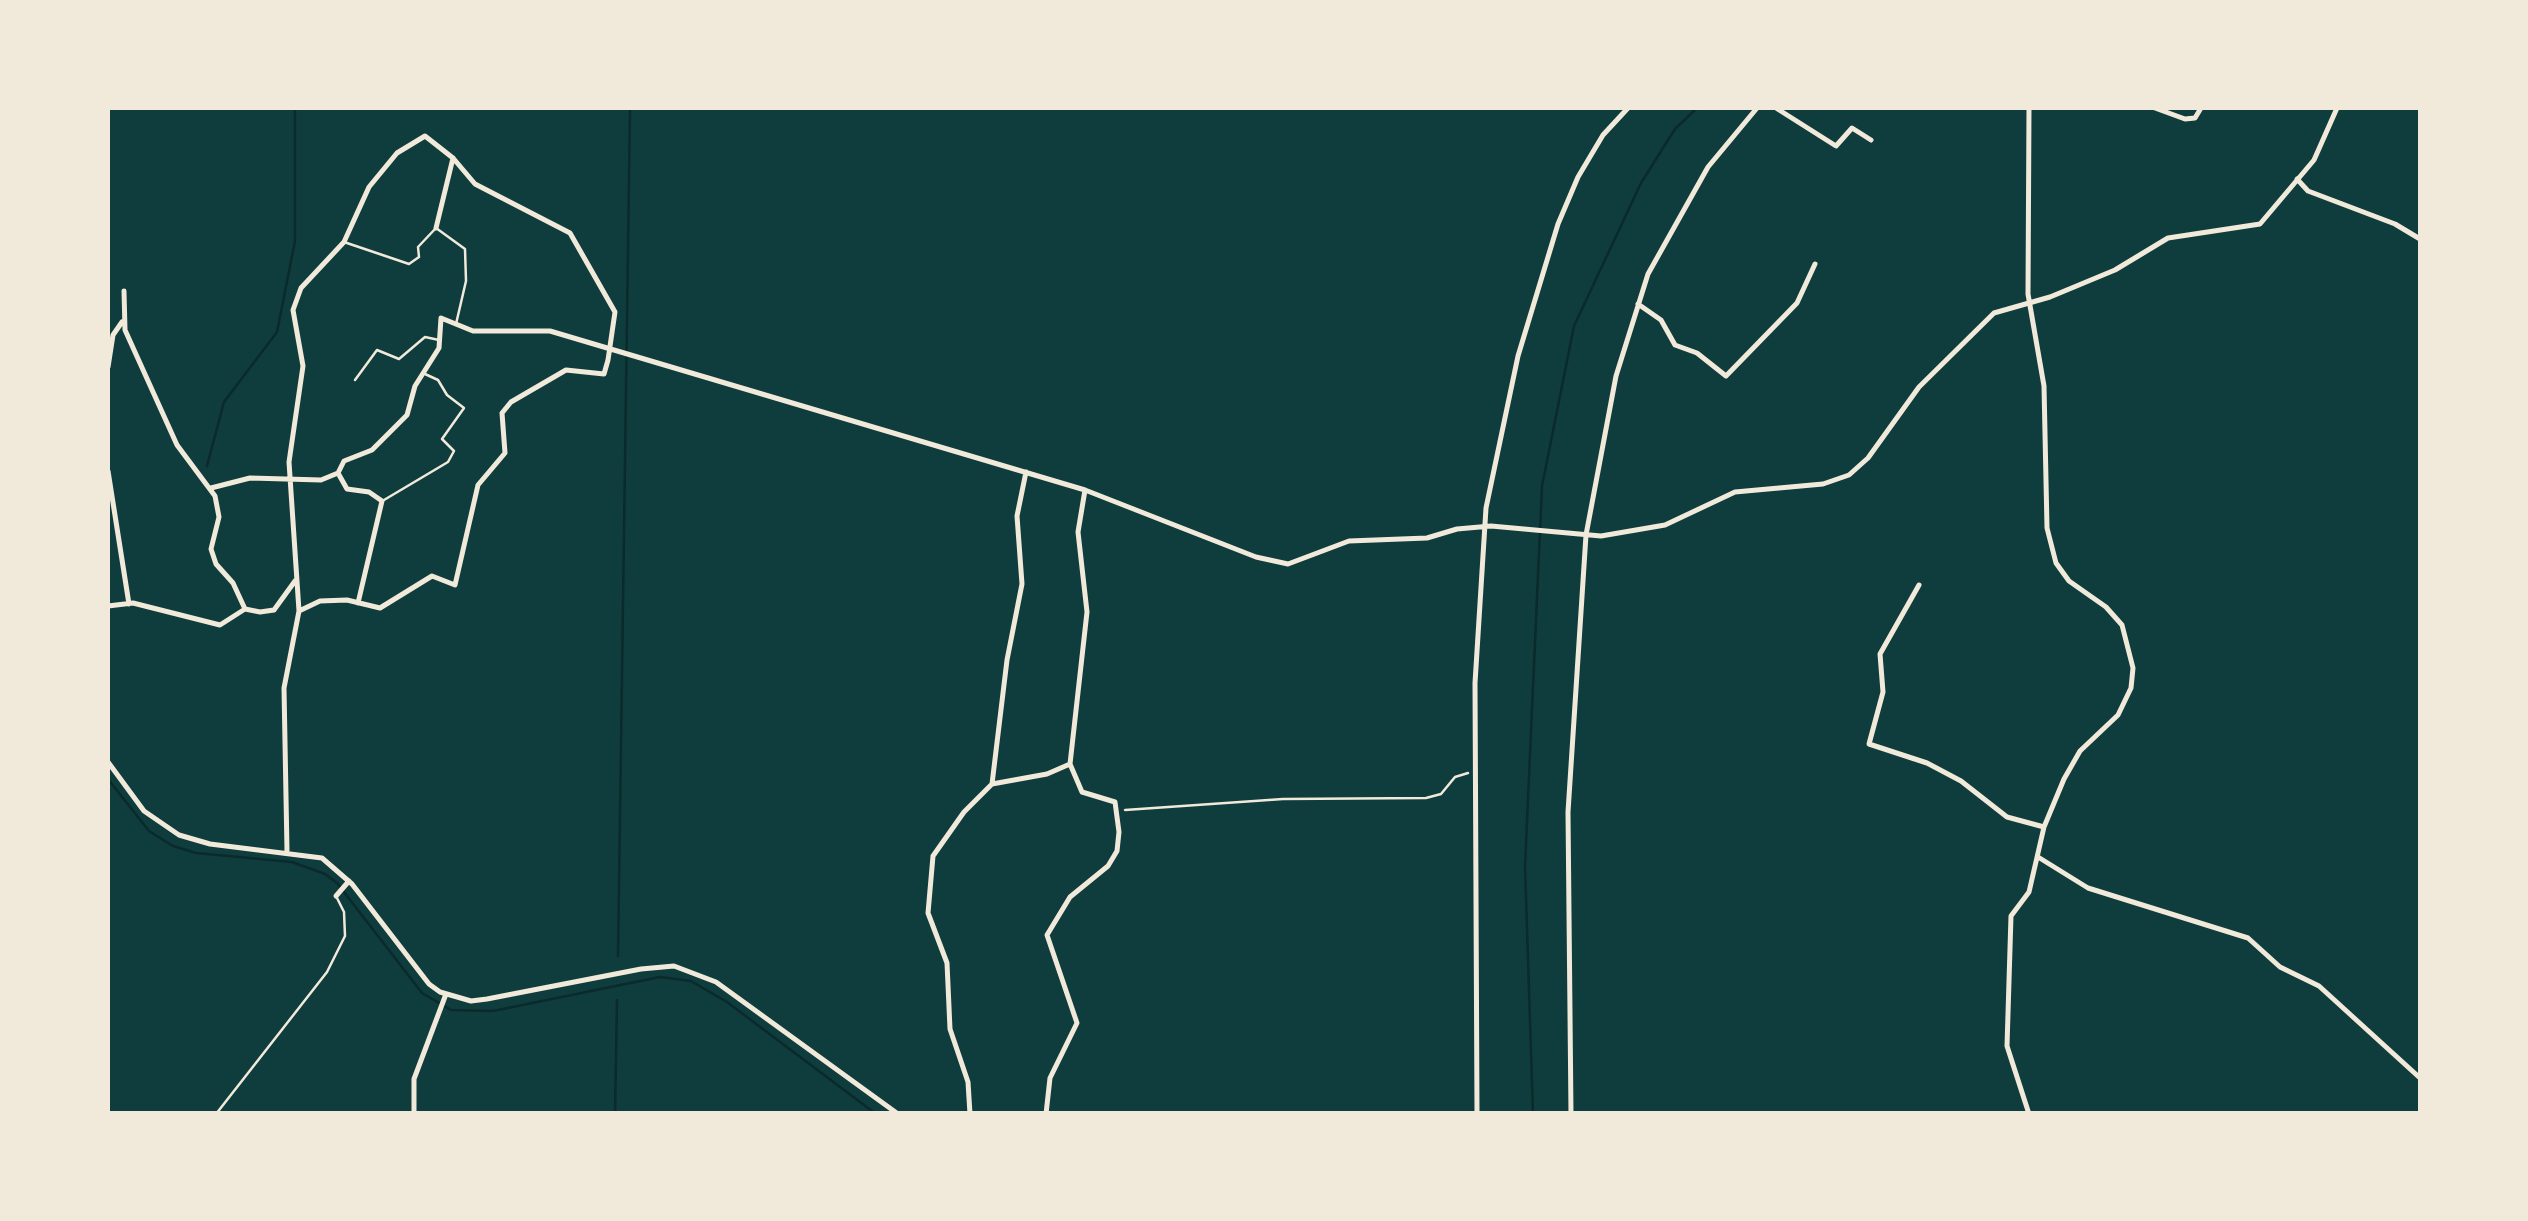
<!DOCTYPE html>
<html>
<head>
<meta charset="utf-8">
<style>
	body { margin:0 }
	#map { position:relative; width:2528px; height:1221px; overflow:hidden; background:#0f3d3e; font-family:"Open Sans",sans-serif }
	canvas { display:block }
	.frame { position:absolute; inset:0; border:110px solid #f1e9da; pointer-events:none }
</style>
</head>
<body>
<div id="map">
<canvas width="2528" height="1221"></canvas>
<div class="frame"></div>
</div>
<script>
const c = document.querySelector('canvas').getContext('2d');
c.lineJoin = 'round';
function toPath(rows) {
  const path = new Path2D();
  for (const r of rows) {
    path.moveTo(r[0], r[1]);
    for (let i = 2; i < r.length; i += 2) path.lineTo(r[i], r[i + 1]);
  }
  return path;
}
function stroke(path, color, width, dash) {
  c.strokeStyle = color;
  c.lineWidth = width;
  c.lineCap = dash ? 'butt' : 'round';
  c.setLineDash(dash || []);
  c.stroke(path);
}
stroke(toPath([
	[207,466,224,402,277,332,295,241,295,108],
	[108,779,149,831,173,846,196,853,292,862,325,874,337,883,422,993,451,1010,493,1011,660,977,691,981,727,1002,876,1114],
	[618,956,630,108],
	[615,1114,617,1000],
	[1533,1114,1525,866,1542,486,1574,326,1641,183,1675,129,1697,108]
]), '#0a2a2b', 2.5);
stroke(toPath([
	[1125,810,1283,799,1426,798,1441,794,1455,777,1468,773]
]), '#f1e9da', 2.5);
stroke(toPath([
	[344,242,409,264,419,257,418,247,436,228,465,249,466,281,456,324],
	[355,380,377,350,399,359,425,337,439,340],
	[384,500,448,462,454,451,442,439,464,408,447,395,438,380,425,374],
	[216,1114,327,972,345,936,344,912,337,898]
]), '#f1e9da', 2.5);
stroke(toPath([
	[1776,108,1836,146,1852,128,1871,140],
	[2029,108,2028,294,2044,386,2047,528,2056,563,2069,581,2106,607,2122,625,2133,668,2131,688,2118,715,2080,751,2064,779,2044,827,2029,892,2011,916,2007,1046,2029,1114],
	[2155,108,2185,119,2195,118,2201,108],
	[2297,179,2308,191,2395,224,2420,239],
	[436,228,453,158],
	[124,291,125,330,177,445,215,496,219,517,211,549,216,564,233,583,245,609,260,612,274,610,295,581],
	[1638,304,1661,320,1675,345,1697,353,1726,376,1797,303,1815,264],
	[108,367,113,335,122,322],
	[108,471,129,604],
	[338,473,347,489,369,492,382,501,358,603],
	[211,488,250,478,321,480,338,473,344,461,372,450,407,415,415,386,439,348,441,318,473,331,550,331,1085,490,1256,557,1288,564,1349,541,1427,538,1457,529,1491,526,1601,536,1665,525,1735,492,1823,484,1849,475,1868,458,1919,387,1994,313,2050,297,2115,270,2168,238,2260,224,2314,160,2337,108],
	[1919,585,1880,654,1883,692,1869,744,1927,763,1961,781,2007,817,2044,827],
	[108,606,133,603,220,625,245,609],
	[108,762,144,811,179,835,210,844,322,858,352,884,429,984,440,992,471,1001,487,999,641,969,674,966,716,982,898,1114],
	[992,784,1007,660,1022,584,1017,516,1026,472],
	[287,851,284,688,299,611,289,462,303,366,293,310,301,288,344,242,369,187,397,153,425,136,453,158,475,184,570,233,615,312,608,360,604,374,566,370,511,402,502,413,505,453,478,485,455,585,432,576,380,608,347,600,320,601,299,611],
	[2038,857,2088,888,2248,938,2280,967,2319,986,2420,1078],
	[336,896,349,881],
	[414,1114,414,1079,446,994],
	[970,1114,968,1082,950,1029,947,963,928,913,933,856,964,812,992,784,1047,774,1070,764],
	[1046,1114,1050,1078,1077,1023,1047,935,1070,897,1108,866,1117,851,1119,832,1115,802,1082,792,1070,764,1087,612,1078,532,1085,490],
	[1477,1114,1475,683,1486,508,1518,356,1558,224,1578,177,1603,135,1628,108],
	[1571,1114,1568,812,1586,535,1616,376,1648,274,1708,167,1757,108]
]), '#f1e9da', 5);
</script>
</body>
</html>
